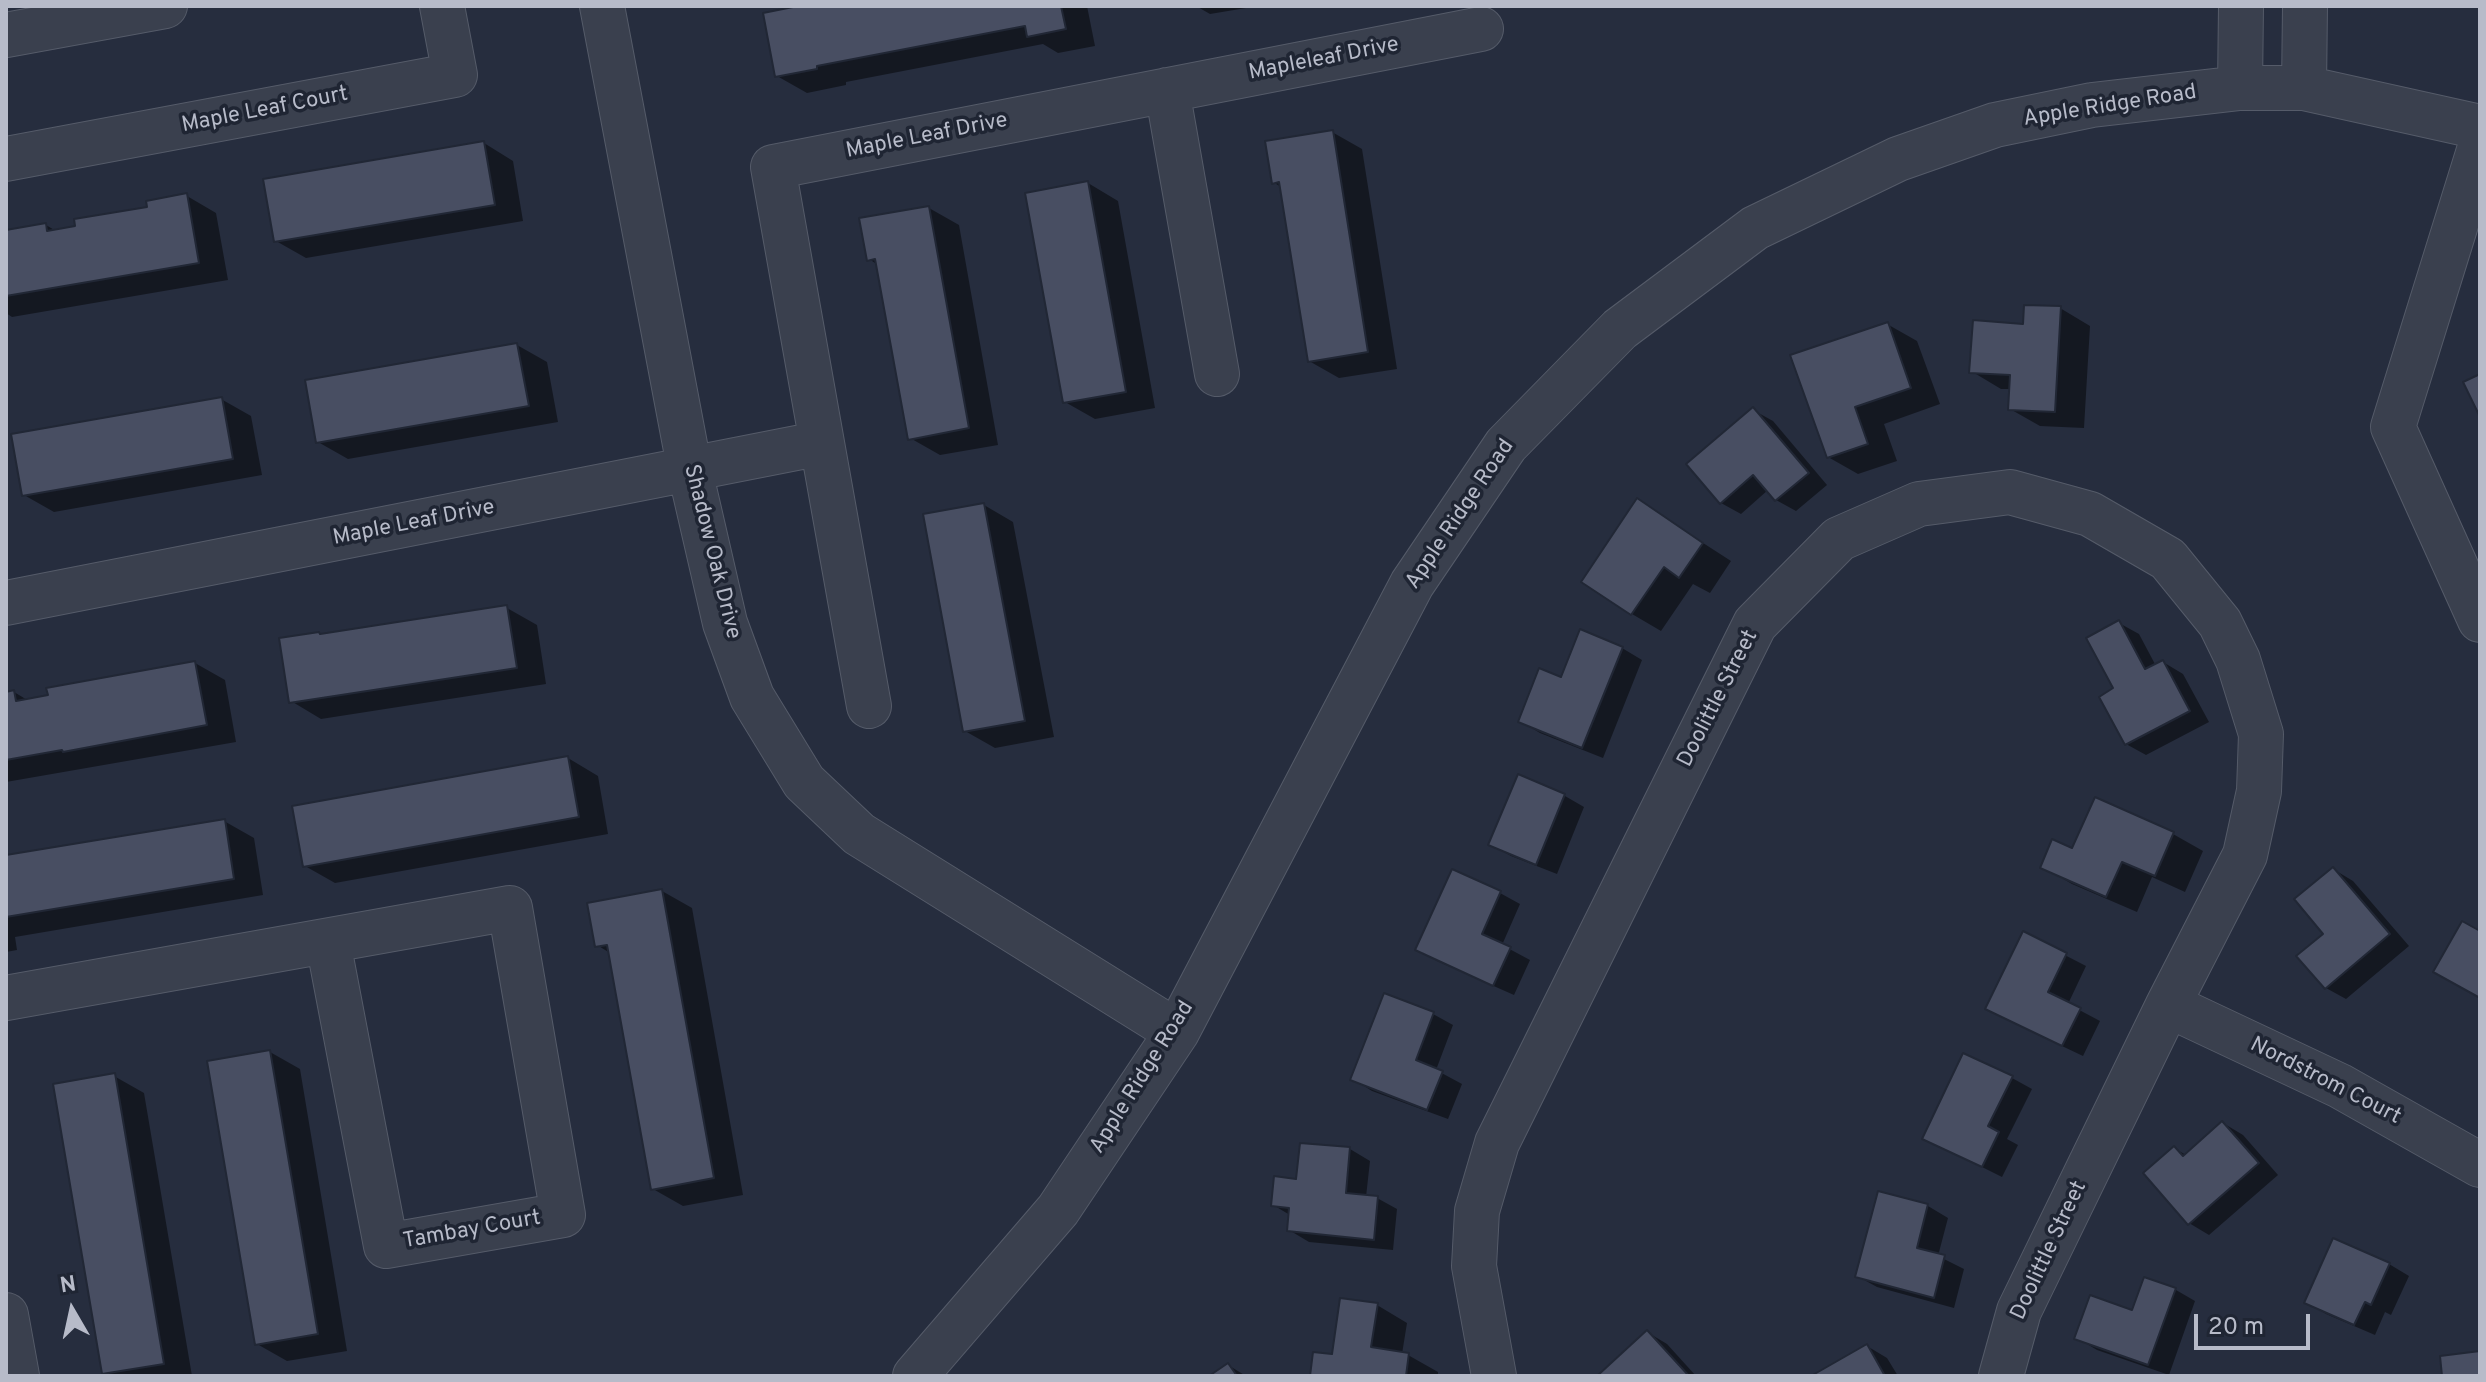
<!DOCTYPE html>
<html>
<head>
<meta charset="utf-8">
<style>
	body { margin:0 }
	#map { position:relative; width:2486px; height:1382px; overflow:hidden; background:#262d3e; font-family:Overpass,sans-serif }
	canvas { display:block }
	.frame { position:absolute; inset:0; border:8px solid #b7bbc9; pointer-events:none }
	.north { position:absolute; left:32px; top:1270px; width:80px; height:80px; -webkit-text-stroke:6px #1f2533; paint-order:stroke; rotate:351deg; font-size:22px; font-weight:700; line-height:32px; text-align:center; color:#b7bbc9 }
	.north::after { content:''; display:block; margin:auto; width:28px; height:36px; background:#b7bbc9; clip-path:polygon(50% 0,100% 100%,50% 72%,0 100%) }
	.scale { position:absolute; left:2194px; top:1314px; width:116px; height:36px; box-sizing:border-box; border:4px solid #b7bbc9; border-top:0; padding-left:10px; font-size:24px; line-height:28px; white-space:nowrap; color:#b7bbc9; -webkit-text-stroke:6px #1f2533; paint-order:stroke }
</style>
</head>
<body>
<div id="map">
<canvas width="2486" height="1382"></canvas>
<div class="frame"></div>
<div class="north">N</div>
<div class="scale">20 m</div>
</div>
<script>
const c = document.querySelector('canvas').getContext('2d');
c.lineJoin = 'round';
function fillPath(path, color) {
  c.fillStyle = color;
  c.fill(path, 'evenodd');
}
function toPath(rows) {
  const path = new Path2D();
  for (const r of rows) {
    path.moveTo(r[0], r[1]);
    for (let i = 2; i < r.length; i += 2) path.lineTo(r[i], r[i + 1]);
  }
  return path;
}
function stroke(path, color, width, dash) {
  c.strokeStyle = color;
  c.lineWidth = width;
  c.lineCap = dash ? 'butt' : 'round';
  c.setLineDash(dash || []);
  c.stroke(path);
}
function drawText(font, color, halo, rows, align = 'center') {
  c.font = font + ' Overpass,sans-serif';
  c.lineWidth = 7;
  c.setLineDash([]);
  c.textBaseline = 'middle';
  c.strokeStyle = halo;
  c.fillStyle = color;
  for (const [text, x, y, turn = 0] of rows) {
    c.save();
    c.translate(x, y);
    c.rotate((+turn || 0) * Math.PI / 180);
    c.textAlign = isNaN(turn) ? turn : align;
    if (halo) c.strokeText(text, 0, 0);
    c.fillText(text, 0, 0);
    c.restore();
  }
}
fillPath(toPath([
	[809,6,1087,6,1095,46,1058,53,1043,44,846,82,846,85,807,93,777,76],
	[1196,6,1258,6,1210,14],
	[1332,132,1362,149,1397,369,1339,378,1309,361,1281,187,1273,182],
	[484,143,513,161,523,221,306,258,276,241],
	[1088,183,1118,201,1155,408,1095,419,1065,402],
	[187,196,216,213,228,280,12,317,6,313,6,232,46,225,56,231,149,209],
	[929,208,959,225,998,445,940,455,910,438,878,265,869,259],
	[2060,308,2090,326,2084,428,2040,426,2010,409,2012,389,2001,389,1971,371,2024,326],
	[1887,324,1917,341,1940,404,1884,424,1897,461,1858,474,1828,457],
	[517,345,547,362,558,422,348,459,318,442],
	[221,399,251,416,262,475,54,512,24,495],
	[1753,410,1773,421,1827,485,1796,511,1776,500,1768,490,1741,514,1721,503],
	[1638,501,1731,561,1710,593,1693,584,1661,631,1632,614],
	[984,505,1013,522,1054,737,995,748,965,731],
	[507,608,537,625,546,684,321,719,291,701,323,636],
	[2119,623,2139,634,2156,666,2163,662,2183,674,2209,722,2146,755,2126,744,2116,689],
	[1622,648,1642,660,1603,758,1540,733,1520,721,1562,679],
	[195,663,225,680,236,742,6,782,6,694,14,692,29,701],
	[568,758,598,776,608,834,335,883,305,866],
	[1519,777,1565,796,1584,807,1557,874,1511,856,1491,845],
	[2096,800,2173,834,2203,851,2185,892,2152,877,2137,912,2072,884,2043,867,2073,850],
	[224,821,254,838,263,895,15,937,17,950,6,952,6,857],
	[2333,869,2353,881,2409,946,2346,999,2326,988],
	[662,891,692,908,743,1195,683,1206,653,1189,610,953,597,945],
	[1500,893,1520,904,1502,945,1530,960,1514,995,1437,961,1418,950],
	[2024,934,2086,966,2068,1004,2100,1021,2083,1056,2007,1020],
	[1433,1014,1453,1025,1436,1070,1462,1084,1448,1119,1372,1091,1353,1079],
	[270,1052,300,1069,347,1351,287,1361,257,1344],
	[114,1076,144,1093,192,1376,109,1376,104,1373],
	[2012,1078,2032,1089,2007,1139,2018,1145,2002,1177,1924,1138],
	[2223,1123,2243,1135,2278,1175,2209,1235,2189,1223,2174,1148,2186,1155],
	[1350,1149,1370,1161,1366,1197,1377,1198,1397,1209,1393,1250,1309,1242,1289,1230,1290,1215,1273,1205,1297,1181],
	[1879,1193,1928,1206,1948,1218,1938,1256,1964,1269,1954,1308,1877,1287,1857,1276],
	[2389,1264,2409,1276,2391,1315,2385,1312,2375,1335,2326,1314,2307,1302],
	[2145,1279,2176,1290,2195,1301,2169,1375,2097,1350,2077,1338,2133,1312],
	[1377,1305,1407,1323,1402,1354,1408,1355,1438,1372,1438,1376,1312,1376,1334,1357],
	[1647,1332,1667,1344,1696,1376,1600,1376],
	[1867,1346,1887,1358,1898,1376,1815,1376],
	[1228,1365,1246,1376,1212,1376]
]), '#0007');
const building = toPath([
	[798,6,1061,6,1066,29,1027,37,1025,26,817,66,817,69,775,77,763,13,798,6],
	[1333,130,1368,352,1308,362,1279,182,1272,184,1265,141,1333,130],
	[484,141,495,205,274,242,263,179,484,141],
	[1088,181,1126,392,1063,403,1025,193,1088,181],
	[187,193,199,263,6,296,6,230,46,223,47,231,75,226,74,219,147,207,146,201,187,193],
	[929,206,969,428,908,440,875,259,867,261,859,218,929,206],
	[2024,305,2061,306,2055,412,2008,410,2010,375,1969,373,1973,320,2023,324,2024,305],
	[1888,322,1911,388,1855,407,1868,444,1827,458,1790,355,1888,322],
	[517,343,529,406,316,443,305,380,517,343],
	[2480,374,2480,417,2463,382,2480,374],
	[222,397,233,459,22,496,11,434,222,397],
	[1753,407,1809,473,1775,501,1753,475,1720,504,1686,464,1753,407],
	[1637,498,1703,543,1679,578,1664,567,1631,615,1581,582,1637,498],
	[984,503,1025,721,963,732,923,514,984,503],
	[507,605,517,668,289,703,279,638,319,632,320,634,507,605],
	[2119,620,2145,669,2163,660,2190,711,2125,745,2099,697,2113,688,2086,638,2119,620],
	[1580,629,1623,647,1582,748,1518,722,1539,668,1561,677,1580,629],
	[195,661,207,725,63,752,62,750,6,760,6,692,14,690,16,701,48,695,46,688,195,661],
	[568,756,579,817,303,867,292,806,568,756],
	[1518,774,1565,794,1536,865,1488,845,1518,774],
	[2095,797,2174,832,2155,876,2122,862,2106,897,2040,868,2052,839,2072,848,2095,797],
	[225,819,234,879,6,917,6,855,225,819],
	[2333,867,2390,934,2325,989,2296,956,2323,934,2294,899,2333,867],
	[1452,869,1501,891,1482,934,1511,947,1493,986,1415,950,1452,869],
	[662,889,714,1178,651,1190,607,945,595,947,587,903,662,889],
	[2462,921,2480,931,2480,998,2433,972,2462,921],
	[2023,931,2067,953,2048,992,2081,1008,2062,1046,1985,1009,2023,931],
	[1384,993,1434,1012,1416,1060,1443,1071,1427,1110,1350,1080,1384,993],
	[270,1050,318,1334,255,1345,207,1061,270,1050],
	[1963,1053,2013,1076,1988,1126,1999,1132,1982,1167,1922,1139,1963,1053],
	[115,1073,164,1364,102,1374,53,1084,115,1073],
	[2222,1121,2259,1163,2188,1225,2143,1173,2174,1146,2183,1156,2222,1121],
	[1300,1143,1350,1147,1346,1193,1378,1196,1374,1240,1287,1231,1289,1208,1271,1206,1274,1176,1296,1179,1300,1143],
	[1878,1191,1928,1204,1917,1248,1945,1255,1934,1298,1855,1277,1878,1191],
	[2333,1238,2390,1263,2371,1305,2365,1302,2354,1325,2304,1303,2333,1238],
	[2144,1277,2176,1288,2148,1365,2074,1339,2090,1295,2132,1310,2144,1277],
	[1340,1298,1378,1303,1371,1347,1409,1353,1406,1376,1310,1376,1313,1352,1332,1354,1340,1298],
	[1647,1330,1689,1376,1597,1376,1647,1330],
	[1867,1344,1885,1376,1811,1376,1867,1344],
	[2480,1351,2480,1376,2442,1376,2440,1356,2480,1351],
	[1228,1363,1237,1376,1209,1376,1228,1363]
]);
fillPath(building, '#484e62');
stroke(building, '#212735', 2);
const minor = toPath([
	[602,6,690,471,725,623,752,697,804,782,859,834,1177,1032],
	[6,35,165,6],
	[2240,88,2241,6],
	[2304,88,2305,6],
	[1167,90,1217,374],
	[2480,147,2393,427,2480,620],
	[6,159,455,75,442,6],
	[822,443,869,706],
	[6,603,822,443,773,167,1481,29],
	[6,998,510,908,563,1215,386,1246,328,942],
	[2168,1005,2340,1086,2480,1165],
	[6,1315,17,1376],
	[915,1376,1058,1210,1177,1032,1412,584,1506,445,1620,329,1755,228,1898,159,1995,125,2092,105,2240,88,2304,88,2480,127],
	[1494,1376,1474,1266,1477,1211,1497,1143,1755,624,1839,539,1919,504,2010,492,2090,514,2168,559,2220,623,2238,660,2261,734,2259,791,2245,855,2168,1005,2019,1311,2001,1376]
]);
stroke(minor, '#555b69', 46);
stroke(minor, '#3a404e', 44);
drawText('22px', '#b7bbc9', '#1f2533', [
	["Mapleleaf Drive",1324,60,-11],
	["Apple Ridge Road",2110,107,-9],
	["Maple Leaf Court",265,111,-11],
	["Maple Leaf Drive",927,137,-11],
	["Apple Ridge Road",1461,515,-56],
	["Maple Leaf Drive",414,524,-11],
	["Shadow Oak Drive",711,552,76],
	["Doolittle Street",1719,699,-63],
	["Apple Ridge Road",1143,1078,-58],
	["Nordstrom Court",2325,1082,27],
	["Tambay Court",472,1231,-10],
	["Doolittle Street",2050,1251,-65]
]);
</script>
</body>
</html>
